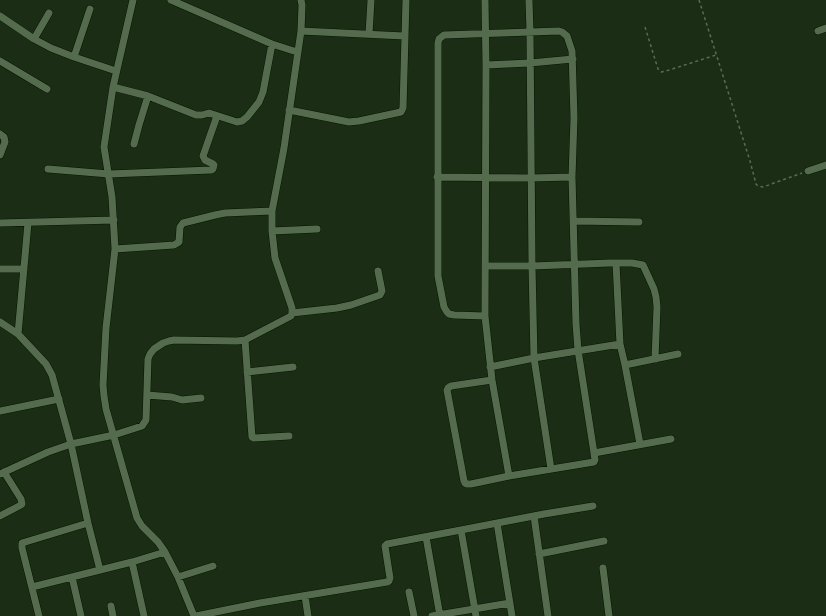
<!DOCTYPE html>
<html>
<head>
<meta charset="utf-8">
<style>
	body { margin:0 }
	canvas { display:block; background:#1b2d14 }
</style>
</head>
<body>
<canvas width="826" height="616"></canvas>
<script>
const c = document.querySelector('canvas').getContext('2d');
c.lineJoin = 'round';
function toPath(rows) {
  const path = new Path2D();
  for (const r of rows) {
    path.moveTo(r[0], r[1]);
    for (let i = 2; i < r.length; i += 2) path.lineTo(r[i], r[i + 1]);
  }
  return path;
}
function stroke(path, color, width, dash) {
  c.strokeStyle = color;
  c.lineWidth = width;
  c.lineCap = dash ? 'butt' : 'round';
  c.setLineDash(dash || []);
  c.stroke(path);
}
const minor = toPath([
	[133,0,113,87,104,147,112,197,115,249,106,328,103,385,104,396,106,409,137,518,142,526,158,542,165,552,178,577,194,616],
	[171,0,272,44,297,52],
	[485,0,486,65,485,316,492,380,509,476],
	[529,0,530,32,532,266,534,358,551,469],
	[0,16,34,39,51,48,74,57,116,71],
	[301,31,404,36],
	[818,31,826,28],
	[369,34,371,0],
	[34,39,49,13],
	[74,57,90,9],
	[0,61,47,89],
	[486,65,530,63,573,59],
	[113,87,148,96,196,115,202,115,209,113,237,122,242,121,247,117,259,102,263,92,272,44],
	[289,110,349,122,359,121,401,112,403,108,406,0],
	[0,134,4,137,5,142,0,155],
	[134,144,139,125,148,96],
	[48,169,109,174,211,170,213,169,214,165,213,164,205,160,203,156,217,116],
	[808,171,826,165],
	[437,177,531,178,572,177],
	[574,221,639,222],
	[0,223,114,220],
	[272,231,317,229],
	[115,249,174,245,179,242,180,227,183,223,215,215,225,213,272,211],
	[616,263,620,344,625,365,640,444],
	[486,266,532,266,610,263,632,263,643,265,654,289,656,297,657,307,655,359],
	[0,269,24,269],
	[292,313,337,308,351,305,380,295,382,291,378,271],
	[485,316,454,315,449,314,447,312,444,307,438,276,438,43,439,39,444,35,559,31,562,32,567,36,572,51,574,118,572,177,576,324,578,350,594,453,595,460,594,462,509,476,471,484,467,484,465,483,464,481,447,390,448,388,451,386,492,380],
	[0,322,18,334,46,364,52,375,71,444,88,523,100,570],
	[18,334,28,223],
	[245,340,252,437,254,438,289,436],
	[625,365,678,354],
	[490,367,534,358,620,344],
	[247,372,293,367],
	[147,395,172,397,182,400,201,398],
	[0,411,59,399],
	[594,453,671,439],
	[0,474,48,452,71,444,114,435,142,426,146,420,148,359,150,354,154,349,163,343,169,341,174,340,237,341,245,340,291,316,292,313,292,308,275,258,272,231,272,211,284,148,301,31,302,5,301,0],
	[0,516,21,505,22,504,21,499,4,472],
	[534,516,548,616],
	[497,523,512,616],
	[461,530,476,616],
	[426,537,440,616],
	[539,554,604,541],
	[132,562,144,616],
	[603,568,609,616],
	[72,577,81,616],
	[178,577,213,566],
	[32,587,132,562,165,552],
	[409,592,414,616],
	[305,596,308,616],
	[111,606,113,616],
	[39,616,22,548,22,543,88,523],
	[196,616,260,603,387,582,389,581,390,578,385,546,387,544,461,530,544,514,593,506],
	[432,616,510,603]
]);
stroke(minor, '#051501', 8);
stroke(toPath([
	[699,0,750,161,756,184,758,186,763,187,802,173],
	[645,27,658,69,661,72,666,71,716,55]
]), '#5b6b54', 1.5, [3, 3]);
stroke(minor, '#556b4e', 7);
</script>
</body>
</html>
